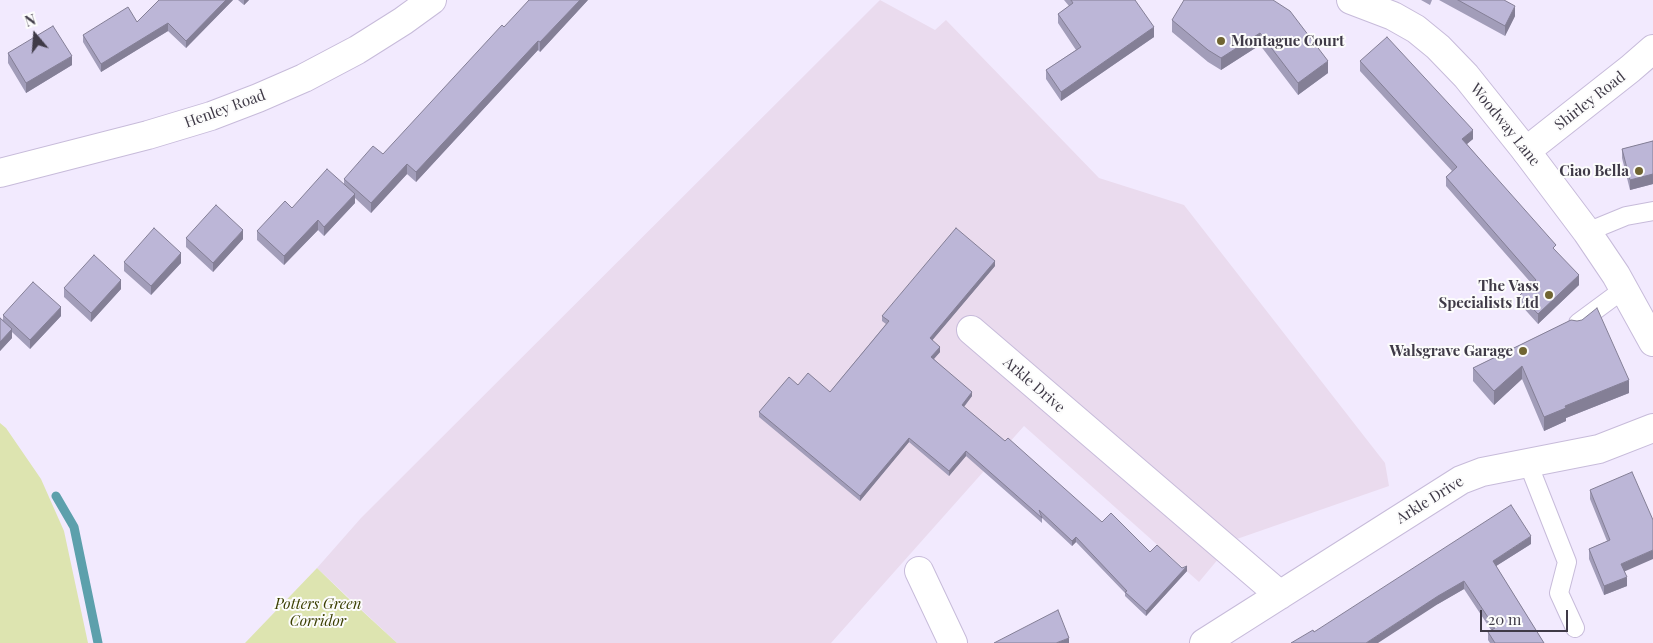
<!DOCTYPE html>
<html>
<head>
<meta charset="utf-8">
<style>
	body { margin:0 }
	#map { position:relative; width:1653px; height:643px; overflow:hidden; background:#f2eafe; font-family:"Playfair Display",serif }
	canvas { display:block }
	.north { position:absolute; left:10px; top:10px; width:50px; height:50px; -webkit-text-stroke:4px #fcfcfc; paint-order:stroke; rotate:342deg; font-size:14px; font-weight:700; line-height:20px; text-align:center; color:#3f3a47 }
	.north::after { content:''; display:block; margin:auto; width:18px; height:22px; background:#3f3a47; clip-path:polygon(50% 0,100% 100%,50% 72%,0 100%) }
	.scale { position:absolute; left:1480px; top:610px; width:88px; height:22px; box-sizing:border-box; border:2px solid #3f3a47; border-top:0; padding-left:6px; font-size:15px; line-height:18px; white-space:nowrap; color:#3f3a47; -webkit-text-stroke:4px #fcfcfc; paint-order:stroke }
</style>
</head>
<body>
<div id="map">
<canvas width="1653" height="643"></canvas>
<div class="north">N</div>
<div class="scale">20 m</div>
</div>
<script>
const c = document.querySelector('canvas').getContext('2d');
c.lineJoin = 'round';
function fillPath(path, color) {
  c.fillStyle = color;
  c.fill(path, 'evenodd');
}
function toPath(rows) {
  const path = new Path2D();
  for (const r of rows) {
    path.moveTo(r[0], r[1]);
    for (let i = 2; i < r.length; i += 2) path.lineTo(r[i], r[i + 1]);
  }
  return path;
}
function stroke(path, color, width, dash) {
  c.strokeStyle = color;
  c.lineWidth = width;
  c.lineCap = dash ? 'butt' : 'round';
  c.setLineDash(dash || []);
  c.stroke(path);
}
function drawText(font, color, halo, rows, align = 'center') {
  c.font = font + ' "Playfair Display",serif';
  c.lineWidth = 4;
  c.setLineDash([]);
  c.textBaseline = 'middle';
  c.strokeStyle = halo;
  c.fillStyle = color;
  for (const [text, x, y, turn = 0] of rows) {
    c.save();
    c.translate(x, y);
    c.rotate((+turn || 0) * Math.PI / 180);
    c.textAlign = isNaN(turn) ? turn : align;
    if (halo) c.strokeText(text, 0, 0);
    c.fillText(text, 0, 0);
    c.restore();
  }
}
fillPath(toPath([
	[880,0,935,30,946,20,1099,178,1184,205,1385,463,1389,486,1234,540,1199,582,1024,426,831,643,397,643,317,568,361,518]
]), '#eadbee');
fillPath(toPath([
	[0,423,6,428,41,479,64,531,88,643,0,643],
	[317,568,347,597,397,643,245,643]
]), '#dde4b0');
stroke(toPath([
	[56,496,74,527,98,643]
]), '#5da0ac', 9);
const lane = toPath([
	[1587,232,1626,216,1653,211],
	[1578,323,1624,289],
	[1528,463,1567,562,1559,593,1575,628]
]);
const street = toPath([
	[1526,151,1630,69,1653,49],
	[971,330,1280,595],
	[919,571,953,643],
	[1204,643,1461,480,1482,472,1599,449,1653,428]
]);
const secondary = toPath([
	[1351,0,1393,16,1416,29,1438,47,1466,76,1526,151,1587,232,1616,275,1653,342],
	[0,173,148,135,211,116,258,98,304,78,357,50,403,21,432,0]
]);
stroke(lane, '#c7bbda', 20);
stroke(street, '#c7bbda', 30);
stroke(secondary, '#c7bbda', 30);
stroke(lane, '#fff', 18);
stroke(street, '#fff', 28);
stroke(secondary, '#fff', 28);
fillPath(toPath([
	[233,0,186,48,168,31,101,72,83,42,83,35],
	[238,0,249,0,244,5],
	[588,0,540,52,538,50,416,182,407,174,371,213,355,198,355,203,324,236,318,230,284,265,257,240,257,231,292,208,344,184,344,179,383,154,504,27],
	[1064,0,1135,0,1154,37,1061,101,1046,79,1046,70,1076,50,1058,23,1058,14,1069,6],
	[1273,0,1328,73,1298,95,1260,45,1221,70,1208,62,1172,32,1172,20],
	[1421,0,1432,0,1430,5],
	[1439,0,1504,0,1515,16,1505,36],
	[8,53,72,65,26,93,8,63],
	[1360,61,1473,139,1467,144,1556,251,1579,285,1538,324,1520,304,1520,295,1532,284,1446,186,1446,177,1452,171,1360,71],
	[1653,141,1653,184,1630,190,1622,158,1622,149],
	[186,238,243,239,213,272,186,247],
	[124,262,181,263,151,295,124,271],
	[995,266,932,340,940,352,934,359,972,396,964,407,1102,522,1150,552,1187,571,1146,616,1125,596,1125,593,1076,542,1072,546,1042,518,1042,523,966,456,949,476,909,442,860,501,759,417,759,412,798,385,830,392,886,324,882,321,882,316],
	[64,288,121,289,91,322,64,297],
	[3,315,61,316,30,349,12,332,12,338,0,351,0,318,3,320],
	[1571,320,1629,393,1566,418,1566,421,1544,431,1522,379,1494,405,1473,381,1473,368],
	[1590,490,1625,572,1627,586,1604,595,1589,559,1589,549,1607,541,1590,499],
	[1531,544,1496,566,1544,643,1490,643,1488,640,1488,632,1491,630,1464,589,1438,604,1314,632]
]), '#a29db9');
fillPath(toPath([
	[226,0,233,0,186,48,186,41],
	[244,0,249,0,244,5],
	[580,0,588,0,540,52,540,42],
	[1515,6,1515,16,1505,36,1505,26],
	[168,23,168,31,101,72,101,64],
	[1154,27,1154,37,1061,101,1061,92],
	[1260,33,1260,45,1221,70,1221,58],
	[538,41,538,50,416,182,416,172],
	[72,56,72,65,26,93,26,83],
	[1328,61,1328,73,1298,95,1298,83],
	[1473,130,1473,139,1462,148,1462,139],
	[407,164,407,174,371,213,371,203],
	[1653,174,1653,184,1630,190,1630,180],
	[355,194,355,203,324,236,324,227],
	[318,220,318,230,284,265,284,256],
	[243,230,243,239,213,272,213,263],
	[181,253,181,263,151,295,151,286],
	[995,261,995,266,930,343,930,338],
	[1579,275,1579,285,1538,324,1538,314],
	[121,280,121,289,91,322,91,313],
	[61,307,61,316,30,349,30,340],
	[12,329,12,338,0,351,0,342],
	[940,347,940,352,931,362,931,357],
	[1522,366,1522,379,1494,405,1494,391],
	[1629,380,1629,393,1566,418,1566,421,1544,431,1544,417,1565,406],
	[972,392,972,396,962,409,962,405],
	[909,438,909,442,860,501,860,496],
	[966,451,966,456,949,476,949,471],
	[1531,536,1531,544,1493,568,1493,561],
	[1076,537,1076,542,1072,546,1072,541],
	[1653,550,1653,559,1621,573,1621,564],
	[1187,566,1187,571,1146,616,1146,611],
	[1627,577,1627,586,1604,595,1604,586],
	[1464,581,1464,589,1438,604,1378,643,1366,643,1438,596],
	[1069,638,1069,643,1056,643]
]), '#847f96');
const building = toPath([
	[159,0,226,0,186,41,168,23,101,64,83,35,128,7,137,22,159,0],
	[529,0,580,0,540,42,538,41,416,172,407,164,371,203,344,179,373,146,383,154,502,25,504,27,529,0],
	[1071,0,1135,0,1154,27,1061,92,1046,70,1081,47,1058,14,1073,3,1071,0],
	[1184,0,1273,0,1290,11,1328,61,1298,83,1260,33,1221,58,1208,50,1172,20,1184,0],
	[1458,0,1504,0,1515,6,1505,26,1458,0],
	[53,26,72,56,26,83,8,53,53,26],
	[1387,37,1473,130,1462,139,1556,245,1553,248,1579,275,1538,314,1520,295,1536,280,1446,177,1457,167,1360,61,1387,37],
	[1653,141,1653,174,1630,180,1622,149,1653,141],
	[327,169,355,194,324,227,318,220,284,256,257,231,285,201,292,208,327,169],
	[216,205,243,230,213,263,186,238,216,205],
	[154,228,181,253,151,286,124,262,154,228],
	[956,228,995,261,930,338,940,347,931,357,972,392,962,405,1005,441,1008,438,1102,522,1111,513,1150,552,1157,545,1182,568,1187,566,1146,611,1125,592,1127,591,1076,537,1072,541,1039,510,1042,518,966,451,949,471,909,438,860,496,759,412,789,377,798,385,808,373,830,392,889,321,882,316,956,228],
	[94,255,121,280,91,313,64,288,94,255],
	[33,282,61,307,30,340,3,315,33,282],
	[1597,308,1629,380,1565,406,1566,408,1544,417,1522,366,1494,391,1473,368,1571,320,1577,321,1582,320,1597,308],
	[0,318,12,329,0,342,0,318],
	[1632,472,1653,520,1653,550,1621,564,1627,577,1604,586,1589,549,1610,540,1590,490,1632,472],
	[1511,505,1531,536,1493,561,1544,643,1495,643,1488,632,1495,628,1464,581,1438,596,1366,643,1291,643,1313,630,1314,632,1511,505],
	[1058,610,1069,638,1056,643,994,643,1058,610]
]);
fillPath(building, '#bcb6d7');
stroke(building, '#847f96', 1);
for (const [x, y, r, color] of [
	[1221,41,5,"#706532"],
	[1639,171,5,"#706532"],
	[1549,295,5,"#706532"],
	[1523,351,5,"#706532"]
]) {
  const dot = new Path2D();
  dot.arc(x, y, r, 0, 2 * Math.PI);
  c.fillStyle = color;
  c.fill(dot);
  stroke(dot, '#fcfcfc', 2);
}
drawText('bold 15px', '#3f3a47', '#fcfcfc', [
	["Montague Court",1231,41,"left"],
	["Ciao Bella",1629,171],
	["The Vass",1539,286],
	["Specialists Ltd",1539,303],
	["Walsgrave Garage",1513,351]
], 'right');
drawText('15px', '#3f3a47', '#fcfcfc', [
	["Shirley Road",1590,101,-38],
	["Henley Road",225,109,-20],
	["Woodway Lane",1505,125,51],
	["Arkle Drive",1034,385,41],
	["Arkle Drive",1430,500,-32]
]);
drawText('italic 15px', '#3a3e00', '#fcfcfc', [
	["Potters Green",318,604],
	["Corridor",318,621]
]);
</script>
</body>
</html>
